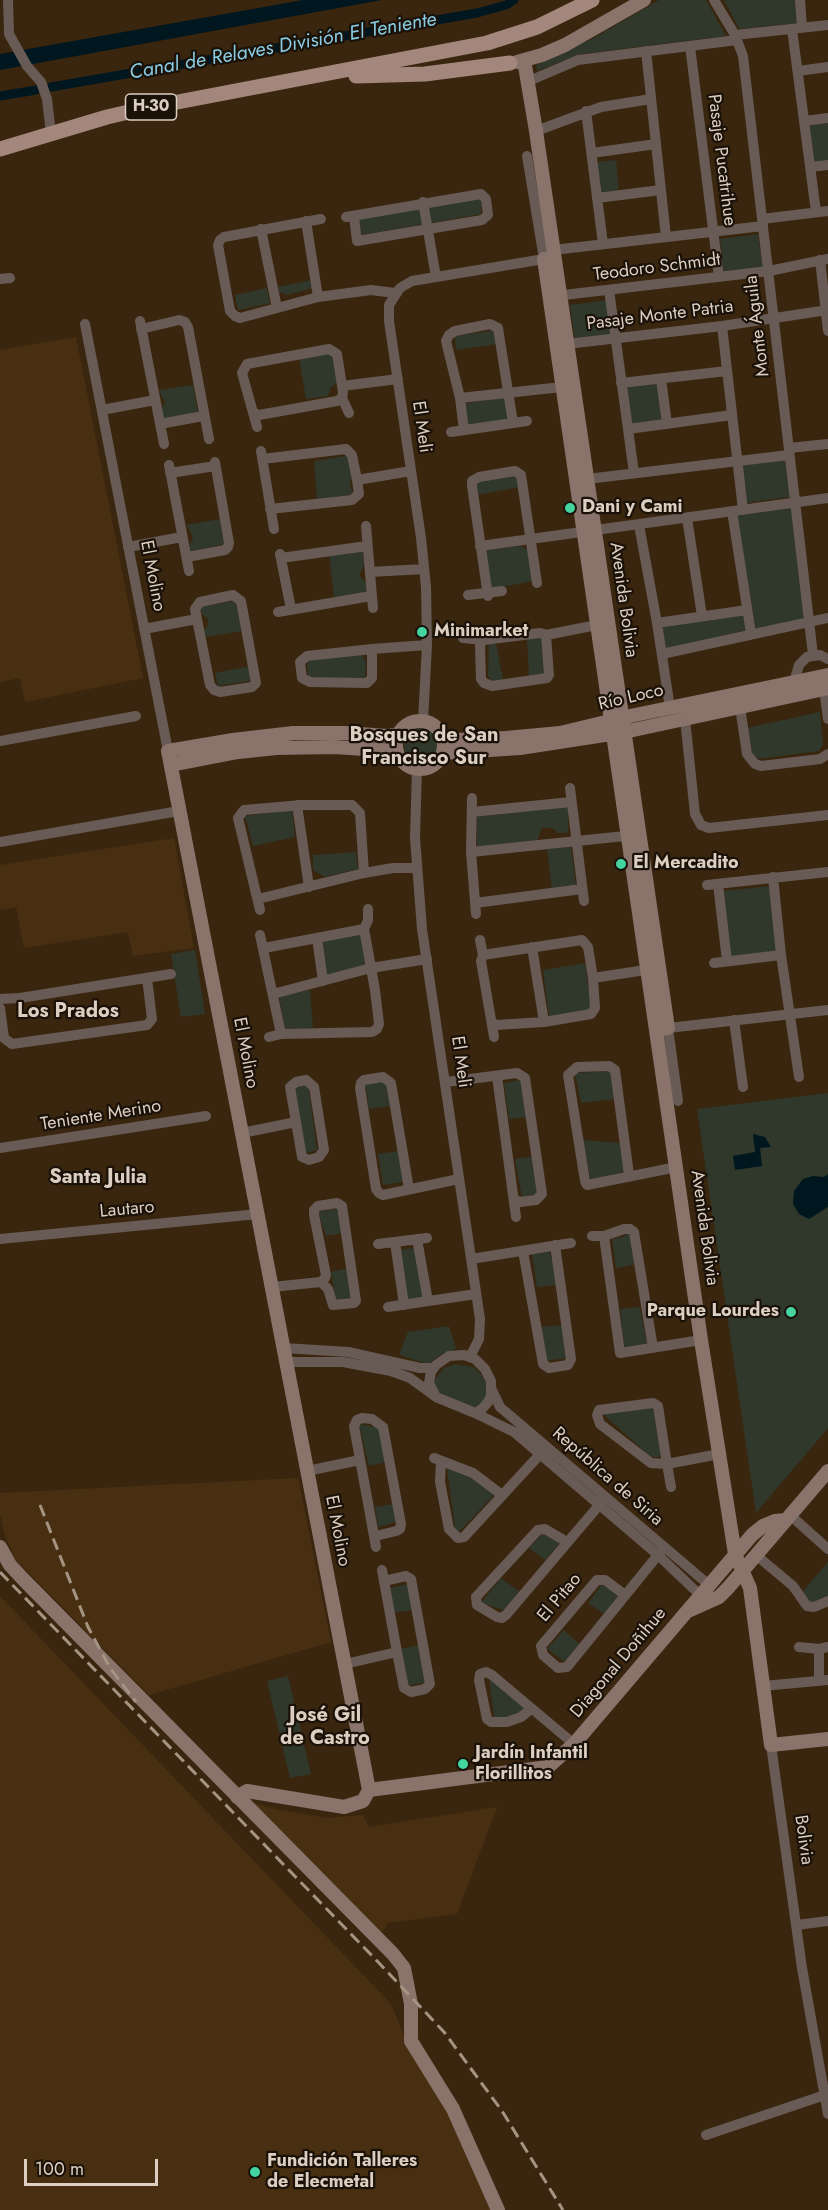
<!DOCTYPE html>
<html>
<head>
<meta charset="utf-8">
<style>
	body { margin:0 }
	#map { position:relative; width:828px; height:2210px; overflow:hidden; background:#3a260f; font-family:Jost,sans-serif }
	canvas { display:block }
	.scale { position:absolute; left:24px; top:2159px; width:134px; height:27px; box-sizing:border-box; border:3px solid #dccfc1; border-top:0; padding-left:8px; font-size:18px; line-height:21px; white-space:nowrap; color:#dccfc1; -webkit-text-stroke:4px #1a1108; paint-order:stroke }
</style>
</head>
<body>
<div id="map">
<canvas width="828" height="2210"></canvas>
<div class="scale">100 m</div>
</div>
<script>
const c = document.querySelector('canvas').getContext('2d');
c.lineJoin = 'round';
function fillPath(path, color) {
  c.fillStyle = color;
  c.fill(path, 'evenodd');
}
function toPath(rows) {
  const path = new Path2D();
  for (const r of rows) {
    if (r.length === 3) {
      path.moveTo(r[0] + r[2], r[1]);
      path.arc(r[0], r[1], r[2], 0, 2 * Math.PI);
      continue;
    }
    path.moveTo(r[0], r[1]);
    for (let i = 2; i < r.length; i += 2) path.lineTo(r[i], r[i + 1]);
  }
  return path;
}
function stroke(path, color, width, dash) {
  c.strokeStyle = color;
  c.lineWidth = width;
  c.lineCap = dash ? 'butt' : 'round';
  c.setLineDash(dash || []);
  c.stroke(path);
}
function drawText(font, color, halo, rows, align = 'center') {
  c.font = font + ' Jost,sans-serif';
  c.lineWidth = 4.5;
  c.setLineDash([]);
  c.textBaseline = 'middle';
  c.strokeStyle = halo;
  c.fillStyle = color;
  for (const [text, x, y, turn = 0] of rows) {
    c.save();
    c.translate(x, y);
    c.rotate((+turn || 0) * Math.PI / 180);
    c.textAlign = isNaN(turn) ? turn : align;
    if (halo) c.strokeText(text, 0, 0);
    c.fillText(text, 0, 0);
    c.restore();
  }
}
fillPath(toPath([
	[76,337,143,678,25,702,20,678,0,682,0,350],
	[174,838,194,948,133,956,128,932,24,948,16,907,0,910,0,865],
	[298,1478,331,1642,149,1695,15,1559,5,1535,0,1514,0,1493],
	[0,1596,392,2005,408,2047,455,2123,492,2210,0,2210],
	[256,1803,274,1809,327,1818,363,1815,369,1827,497,1807,457,1914,386,1923,386,1927,378,1936,254,1804]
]), '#482f11');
fillPath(toPath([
	[659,0,706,0,726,36,580,54,537,71,536,65,594,38],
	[724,0,796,0,798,23,739,29],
	[828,123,828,164,815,165,809,126],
	[616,160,619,194,602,197,597,162],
	[482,196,481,214,362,235,358,218],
	[758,234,763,268,724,273,720,239],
	[312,280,313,288,287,295,279,292,278,287],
	[267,288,270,303,238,310,235,295],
	[608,300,613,338,575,341,570,305],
	[497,330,497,344,456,350,455,336],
	[331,352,337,383,331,387,328,396,306,399,299,357],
	[658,384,661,420,631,424,627,386],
	[193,385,198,413,163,419,161,408,165,403,159,390],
	[507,396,511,420,466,426,464,404],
	[351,455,354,476,350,481,351,490,357,494,317,499,314,461],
	[785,459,790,497,745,503,741,465],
	[518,475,519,487,478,495,476,482],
	[791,506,806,618,756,630,737,514],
	[220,519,225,544,190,551,189,545,193,540,191,532,186,525],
	[521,546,529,551,534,581,491,589,484,550],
	[363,548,364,565,359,575,367,584,367,593,334,597,329,554],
	[237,600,243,631,206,637,204,630,208,626,208,619,201,613,200,607],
	[744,613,746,630,666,650,662,625],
	[543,638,547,674,529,676,527,639],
	[496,643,503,680,493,683,488,676,489,644],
	[359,652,366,661,365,678,308,677,307,660],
	[250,666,254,680,218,686,215,673],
	[820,712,823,745,819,751,757,759,753,754,747,728],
	[421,745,17],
	[568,806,568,833,558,833,552,828,542,828,537,841,477,847,477,817],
	[292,810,295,837,253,846,245,816],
	[571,847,576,886,552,889,547,849],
	[356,852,358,869,325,877,313,870,313,855],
	[771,886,778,952,730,957,722,891],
	[361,930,367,966,325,975,319,939],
	[195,950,205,1014,181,1017,171,954],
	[585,963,592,1010,549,1017,543,970],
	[310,990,313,1028,285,1029,279,996],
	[612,1071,615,1099,581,1103,575,1073],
	[387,1080,390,1106,369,1109,365,1082],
	[521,1080,527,1117,509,1119,504,1083],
	[308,1084,317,1150,306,1153,294,1086],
	[828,1093,828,1428,756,1513,697,1109],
	[582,1140,621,1143,624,1171,591,1182],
	[398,1151,403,1182,383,1185,378,1154],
	[534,1156,539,1194,522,1197,515,1159],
	[340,1208,343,1233,326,1236,318,1212],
	[631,1231,637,1264,616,1268,612,1239,623,1237],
	[415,1248,424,1297,408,1300,399,1250],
	[550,1252,557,1285,537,1287,532,1254],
	[349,1268,354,1300,336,1300,331,1272],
	[640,1307,647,1344,624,1347,620,1309],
	[562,1325,567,1358,545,1361,540,1327],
	[449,1326,456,1348,450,1352,443,1353,428,1364,399,1355,408,1332],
	[455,1364,474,1367,484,1377,488,1388,485,1399,478,1407,474,1409,437,1392,434,1383,435,1379,444,1368],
	[653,1404,661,1457,651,1457,604,1415,605,1411],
	[359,1424,381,1428,387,1462,369,1466],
	[447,1468,472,1474,494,1495,456,1535],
	[393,1504,397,1522,378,1527,375,1507],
	[546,1530,561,1542,545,1560,529,1548],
	[828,1562,828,1598,819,1603,807,1601,803,1591],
	[501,1578,520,1592,503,1610,481,1603],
	[408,1584,412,1610,393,1613,389,1588],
	[602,1584,620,1596,604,1614,588,1603],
	[564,1630,579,1644,565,1662,547,1649],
	[420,1645,428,1682,406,1686,400,1649],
	[288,1676,311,1774,290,1778,267,1681],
	[489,1676,525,1708,521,1715,506,1720,494,1717]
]), '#2f382a');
fillPath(toPath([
	[303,0,382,0,0,70,0,54],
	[753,1134,765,1137,771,1147,760,1148,762,1166,735,1170,733,1156,755,1152],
	[828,1174,828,1207,809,1219,799,1214,793,1204,794,1191,803,1179,813,1176,824,1177]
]), '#00171f');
stroke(toPath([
	[51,87,477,13,506,5,514,0],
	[0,96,36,90]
]), '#00171f', 9);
stroke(toPath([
	[8,0,9,34,27,66,41,82,47,99,51,134],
	[714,0,735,35,743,56,813,655],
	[800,0,802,27],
	[792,29,816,212],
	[735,35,828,25],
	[690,46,719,277],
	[646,51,666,237],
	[798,71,828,67],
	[529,81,578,60,737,40],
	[586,111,603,244],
	[805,121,828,118],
	[536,131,601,107,651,99],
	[592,153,656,144],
	[810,167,828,165],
	[597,198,661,190],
	[423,202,436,277],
	[346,217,481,194,486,199,488,215,482,220,357,241,354,217],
	[321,219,224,237,220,240,218,245,230,311,235,316,240,318,318,297,371,290,395,293],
	[762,219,828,211],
	[306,221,318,297],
	[261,229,277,308],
	[553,250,763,226],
	[820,260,828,331],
	[0,279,10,278],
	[609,290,634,473],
	[555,296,769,271,828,259],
	[140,321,164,444],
	[85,324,168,751],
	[722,326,743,510],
	[141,329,179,320,185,322,188,327,209,439],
	[567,344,722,326,828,310],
	[661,379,667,424],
	[621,383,727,371],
	[342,386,398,379],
	[342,398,349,413],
	[460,398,562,387],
	[102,410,155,400],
	[254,413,259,415,337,401,342,398,343,392,337,354,329,349,247,364,242,373,257,427],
	[160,424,203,416],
	[628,429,732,415],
	[464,430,460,398,446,341,449,335,455,331,490,324,498,328,513,423],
	[451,432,527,421],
	[789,448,828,444],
	[261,451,274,529],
	[262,459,346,449,352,455,357,480,359,494,352,500,270,509],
	[169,465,189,571],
	[170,473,215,466],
	[587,479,789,455],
	[357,480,411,471],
	[732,511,751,633],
	[687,518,702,616],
	[639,525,657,623,670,708],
	[366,526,373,608],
	[480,546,828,498],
	[128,547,182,537],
	[280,554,291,609],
	[187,557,225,550,228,547,229,543,215,462],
	[281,558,367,546],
	[370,572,424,569],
	[233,595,241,601,256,683,252,687,220,692,214,690,210,685,195,609,200,602,233,595],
	[468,595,502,591],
	[488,596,472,486,472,481,479,477,515,471,521,475,537,583],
	[278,612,371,596],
	[657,623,747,610],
	[144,629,197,619],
	[546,635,549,675,547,678,492,686,484,683,481,679,480,645,483,640,540,633,546,635,597,625],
	[463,638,483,640],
	[372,649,372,678,367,683,310,682,302,678,300,662,307,656,372,649,427,645],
	[662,654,828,618],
	[794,682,799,665,807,657,820,655,828,659],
	[824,689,828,719],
	[740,707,747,754,755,764,761,766,820,759,828,754],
	[685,719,695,814,701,825,709,828,828,815],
	[423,721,427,645,426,587,421,538,389,321,389,305,400,288,412,281,544,259,527,156],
	[0,741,136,716],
	[417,769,415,838,422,929,480,1319,479,1339,470,1357],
	[570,788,584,901],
	[472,798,471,852,476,914],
	[297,805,309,887],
	[472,812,571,802],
	[0,842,179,811],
	[471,852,635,835],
	[773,877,781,955,799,1077],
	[718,884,727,961],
	[707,885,828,872],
	[258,899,364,873,393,868,417,868],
	[475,903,582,889],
	[260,910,238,818,244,810,302,805,352,805,360,813,364,873],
	[260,935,281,1034],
	[317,938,323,981],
	[480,940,483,955,481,961,494,1037],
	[532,947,544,1022],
	[264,948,364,929],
	[483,955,582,940,588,947,593,978,595,1008,591,1014,544,1022,496,1025,492,1022],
	[714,963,781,955],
	[593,978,652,969],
	[273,994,371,968,427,959],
	[0,999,20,998,171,974],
	[0,1008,4,1038,12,1044,147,1025,152,1019,147,978],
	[734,1020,743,1087],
	[269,1037,281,1034,372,1032,377,1029,379,1024,375,990,364,929,368,920,368,909],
	[497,1076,516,1217],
	[306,1080,314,1087,324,1150,319,1157,309,1160,302,1157,290,1087,296,1082,306,1080],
	[446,1082,517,1073,525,1078,542,1194,536,1200,520,1202,514,1199],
	[678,1101,668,1028,828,1010],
	[242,1133,296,1122],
	[0,1148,206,1116],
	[629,1175,615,1070,609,1066,577,1067,568,1075,585,1181,587,1185,677,1167],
	[409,1189,391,1083,383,1077,364,1080,361,1083,360,1088,376,1189,379,1193,383,1195,459,1179],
	[592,1236,604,1236,624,1229,630,1229,634,1232,653,1348],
	[604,1236,620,1353,701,1340],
	[0,1239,258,1214],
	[417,1239,428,1301],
	[395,1242,404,1305],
	[378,1244,427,1238],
	[523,1251,543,1364,549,1368,568,1365,571,1359,555,1245],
	[471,1259,571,1243],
	[272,1287,321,1282,325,1278,326,1275,314,1215,314,1210,318,1206,337,1203,342,1206,356,1301,354,1303,333,1305,328,1289,321,1282],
	[388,1307,476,1294],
	[284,1348,348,1352,420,1368,432,1368],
	[286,1362,343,1362,391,1371,410,1378,436,1397,475,1413,482,1409,488,1402,491,1395,491,1381,485,1369,475,1359,464,1355,449,1356,436,1365,431,1372,429,1383,436,1397],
	[492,1390,500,1407,709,1585],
	[475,1413,514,1432,658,1555,700,1595],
	[434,1458,473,1473,502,1495],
	[441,1461,440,1482,449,1529,458,1538,464,1537,544,1450],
	[307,1471,360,1460],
	[671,1487,667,1464,658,1406,653,1403,599,1410,597,1415,600,1424,651,1463,667,1464,719,1454],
	[790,1515,828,1549],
	[376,1536,396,1531,400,1529,401,1524,383,1427,372,1419,362,1418,357,1420,354,1426,376,1547],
	[567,1542,545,1529,538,1530,476,1597,477,1605,497,1617,502,1618,506,1615,606,1497],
	[756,1555,793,1586,807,1606,814,1607,828,1601],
	[382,1570,384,1581,397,1652,404,1688,411,1692,425,1689,430,1684,411,1579,406,1576,384,1581],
	[625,1595,605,1580,597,1580,541,1646,543,1655,558,1668,567,1667,658,1555,664,1547],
	[799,1647,819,1649,828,1647],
	[345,1664,397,1652],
	[819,1681,819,1649],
	[763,1686,828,1680],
	[531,1709,521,1717,507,1722,491,1722,487,1719,479,1680,480,1674,486,1672,492,1675,574,1744],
	[771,1745,802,1968,828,2114],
	[797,1925,828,1921],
	[706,2135,828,2094]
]), '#685a54', 10);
stroke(toPath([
	[524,60,536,131,668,1028,657,1030],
	[517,62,542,55,565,45,644,0],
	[544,259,701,1340,735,1554,750,1588,771,1745,828,1739],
	[420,745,24],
	[441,735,454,740,506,738,560,733,635,715,828,675],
	[443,753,520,748,624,732,828,688],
	[171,765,238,752,276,748,334,747,396,751],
	[0,1547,10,1565,23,1579,393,1954,404,1968,411,2004,411,2041,453,2109,498,2210],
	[690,1610,719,1597,728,1588,828,1471],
	[369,1790,168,751,233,740,293,733,345,733,388,736,398,734],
	[237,1797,247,1791,344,1807,363,1801,369,1790,548,1767,574,1744,752,1535,763,1526,775,1521,786,1520]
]), '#89736b', 14);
stroke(toPath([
	[356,76,425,74,510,63],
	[0,149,107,117,146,108,487,43,537,27,592,0]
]), '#a3877c', 15);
stroke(toPath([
	[40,1505,88,1627,110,1668,136,1702],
	[0,1572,380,1964,444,2032,502,2111,563,2210]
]), '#a49483', 3, [12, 6]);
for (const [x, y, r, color] of [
	[570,508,6,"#43d4a0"],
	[422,632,6,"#43d4a0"],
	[621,864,6,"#43d4a0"],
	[791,1312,6,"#43d4a0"],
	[463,1764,6,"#43d4a0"],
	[255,2172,6,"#43d4a0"]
]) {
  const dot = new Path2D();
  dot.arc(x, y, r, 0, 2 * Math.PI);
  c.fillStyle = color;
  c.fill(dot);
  stroke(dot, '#1a1108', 2);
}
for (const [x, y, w] of [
	[151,107,51]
]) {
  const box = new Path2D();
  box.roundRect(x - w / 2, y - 13, w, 26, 4.5);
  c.fillStyle = '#1a1108';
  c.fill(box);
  stroke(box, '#dccfc1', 1.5);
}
drawText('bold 16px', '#dccfc1', null, [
	["H-30",151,107]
]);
drawText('18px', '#dccfc1', '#1a1108', [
	["Pasaje Pucatrihue",721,160,83],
	["Teodoro Schmidt",657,268,-7],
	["Pasaje Monte Patria",660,316,-7],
	["Monte Águila",758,326,-97],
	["El Meli",421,427,82],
	["El Molino",152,576,79],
	["Avenida Bolivia",623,600,82],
	["Río Loco",631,698,-13],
	["El Molino",245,1053,79],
	["El Meli",460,1062,82],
	["Teniente Merino",101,1116,-9],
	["Lautaro",127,1210,-5],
	["Avenida Bolivia",704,1228,82],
	["República de Siria",607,1477,41],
	["El Molino",337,1531,79],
	["El Pitao",560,1598,-50],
	["Diagonal Doñihue",619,1663,-50],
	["Bolivia",803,1840,82]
]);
drawText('bold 18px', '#dccfc1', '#1a1108', [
	["Dani y Cami",582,508],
	["Minimarket",434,632],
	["El Mercadito",633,864],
	["Parque Lourdes",779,1312,"right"],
	["Jardín Infantil",475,1754],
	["Florillitos",475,1775],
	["Fundición Talleres",267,2162],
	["de Elecmetal",267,2183]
], 'left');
drawText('italic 20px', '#89cce3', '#1a1108', [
	["Canal de Relaves División El Teniente",283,47,-10]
]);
drawText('bold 20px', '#dccfc1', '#1a1108', [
	["Bosques de San",424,736],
	["Francisco Sur",424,759],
	["Los Prados",68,1012],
	["Santa Julia",98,1178],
	["José Gil",325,1716],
	["de Castro",325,1739]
]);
</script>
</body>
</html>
